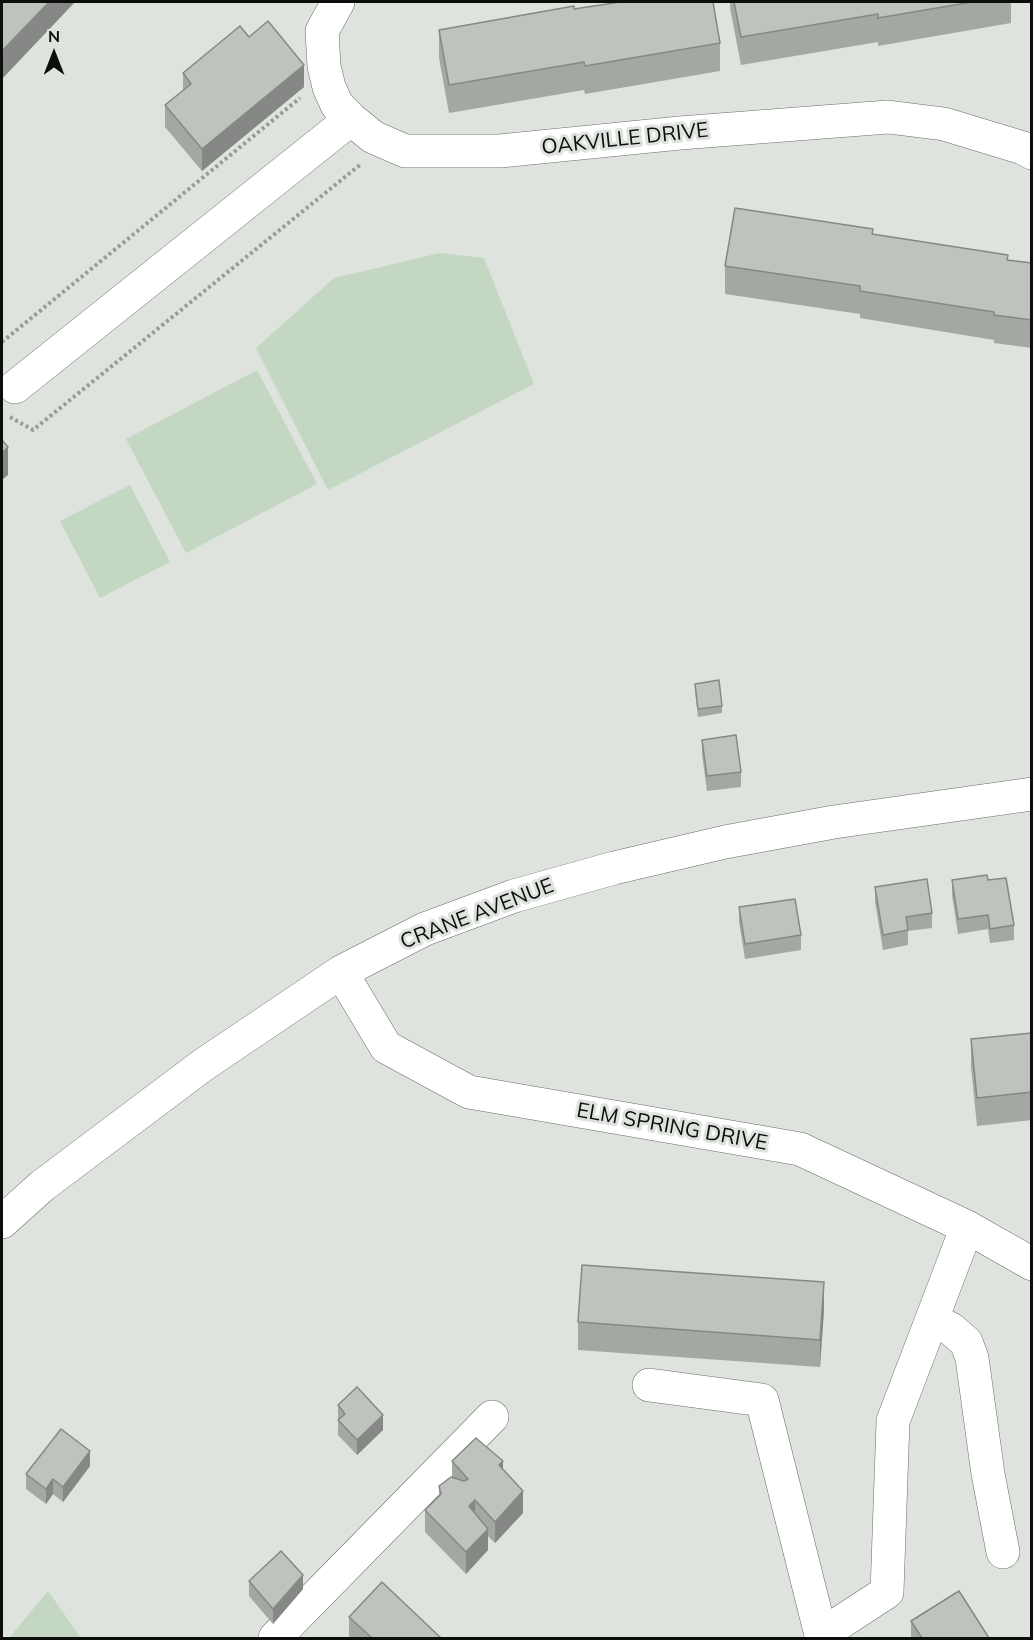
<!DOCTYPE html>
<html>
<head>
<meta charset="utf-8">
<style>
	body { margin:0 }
	#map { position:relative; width:1033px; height:1640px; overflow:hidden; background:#dee3de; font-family:Mulish,sans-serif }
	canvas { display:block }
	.frame { position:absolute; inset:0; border:3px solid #0c0e0c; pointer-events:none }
	.north { position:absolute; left:24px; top:24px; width:60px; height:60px; -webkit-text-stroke:4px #dee3de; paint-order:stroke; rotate:0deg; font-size:16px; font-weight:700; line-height:24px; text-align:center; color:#0c0e0c }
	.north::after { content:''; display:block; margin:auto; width:21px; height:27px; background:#0c0e0c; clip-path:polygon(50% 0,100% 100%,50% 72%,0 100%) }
</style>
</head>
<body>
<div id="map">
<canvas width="1033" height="1640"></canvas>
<div class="frame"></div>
<div class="north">N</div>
</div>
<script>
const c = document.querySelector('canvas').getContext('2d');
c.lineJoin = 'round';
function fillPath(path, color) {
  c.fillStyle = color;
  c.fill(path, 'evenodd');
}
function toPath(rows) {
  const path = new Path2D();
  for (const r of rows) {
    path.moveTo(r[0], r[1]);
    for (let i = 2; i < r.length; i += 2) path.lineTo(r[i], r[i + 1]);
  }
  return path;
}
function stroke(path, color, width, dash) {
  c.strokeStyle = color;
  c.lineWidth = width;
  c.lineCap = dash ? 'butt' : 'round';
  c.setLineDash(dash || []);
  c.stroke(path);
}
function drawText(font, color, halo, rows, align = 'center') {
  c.font = font + ' Mulish,sans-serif';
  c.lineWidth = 6;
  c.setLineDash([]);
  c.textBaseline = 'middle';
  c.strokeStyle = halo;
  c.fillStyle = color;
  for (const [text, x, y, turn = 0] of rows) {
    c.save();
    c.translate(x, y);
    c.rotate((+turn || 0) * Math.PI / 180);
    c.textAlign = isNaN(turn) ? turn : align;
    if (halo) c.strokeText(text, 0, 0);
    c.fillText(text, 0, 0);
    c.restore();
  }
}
fillPath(toPath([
	[440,253,484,258,534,384,328,490,256,348,334,278],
	[257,370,317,484,186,553,126,439],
	[130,485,170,562,100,598,60,521],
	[48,1591,81,1638,9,1638]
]), '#c4d7c2');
const minor = toPath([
	[338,2,322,31,324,66,329,87,337,105,351,119,373,137,405,151,500,151,680,133,888,117,944,124,1023,148,1032,153],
	[15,387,351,119],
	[341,972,386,1047,469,1092,800,1149,967,1227,1032,1264],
	[2,1222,42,1186,203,1065,341,972,425,929,514,896,614,868,725,842,834,822,1032,794],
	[932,1319,951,1329,966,1342,972,1358,988,1474,1003,1552],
	[649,1385,762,1400,821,1635,887,1592,893,1421,967,1227],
	[275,1638,492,1417]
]);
stroke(minor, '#696d69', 34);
stroke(toPath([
	[2,342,300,98],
	[10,417,33,430,361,164]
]), '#989c98', 4, [3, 3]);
stroke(minor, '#fff', 33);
fillPath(toPath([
	[730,2,1011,2,1011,23,878,46,878,42,741,65,730,8],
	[574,9,720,43,720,71,585,94,584,90,449,113,439,58,439,30],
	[249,37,304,87,202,171,165,127,165,105,183,91,183,73],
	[873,234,1008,260,1032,263,1032,348,994,343,994,340,860,318,860,314,725,294,725,266],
	[695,684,722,706,722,713,698,717,695,691],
	[702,740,741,772,741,787,707,791,702,754],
	[952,880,988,880,1014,925,1014,940,990,943,988,929,958,934,952,895],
	[875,887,932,913,932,928,908,931,908,945,883,950,875,902],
	[739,907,801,935,801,950,745,959,739,922],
	[1032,1033,1032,1120,977,1126,971,1067,971,1039],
	[824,1310,820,1367,578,1350,578,1322],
	[338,1405,383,1430,357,1455,338,1435],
	[452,1461,503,1470,523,1513,495,1543,488,1536,488,1550,466,1574,425,1532,425,1510,439,1497,439,1486,452,1478],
	[90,1466,63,1502,53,1494,46,1504,26,1489,26,1474],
	[249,1581,303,1589,273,1624,249,1596],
	[349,1617,441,1638,349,1638],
	[911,1621,989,1638,911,1638]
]), '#a4a8a3');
fillPath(toPath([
	[49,2,75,2,2,79,2,51],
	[304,65,304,87,202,171,202,149],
	[8,447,8,475,2,480,2,453],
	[824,1282,824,1310,820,1367,820,1340],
	[383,1415,383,1430,357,1455,357,1440],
	[90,1451,90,1466,63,1502,63,1487],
	[503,1461,503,1483,499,1465],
	[53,1479,53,1494,46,1504,46,1489],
	[523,1491,523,1513,495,1543,495,1522],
	[475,1500,475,1522,469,1506],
	[488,1529,488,1550,466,1574,466,1552],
	[303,1575,303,1589,273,1624,273,1609]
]), '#868885');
const building = toPath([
	[2,2,49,2,2,51,2,2],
	[620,2,713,2,720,43,585,66,584,62,449,85,439,30,574,6,574,9,620,2],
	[734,2,972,2,878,18,878,14,741,37,734,2],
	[268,21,304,65,202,149,165,105,191,84,183,73,240,26,249,37,268,21],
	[735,208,873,229,872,234,1008,255,1007,260,1032,263,1032,320,994,315,994,312,860,291,860,286,725,266,735,208],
	[2,440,8,447,2,453,2,440],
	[719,680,722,706,698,709,695,684,719,680],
	[736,735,741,772,707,776,702,740,736,735],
	[987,875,988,880,1006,878,1014,925,990,929,988,915,958,919,952,880,987,875],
	[927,879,932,913,906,917,908,930,883,935,875,887,927,879],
	[795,899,801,935,745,944,739,907,795,899],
	[1032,1033,1032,1092,977,1098,971,1039,1032,1033],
	[582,1265,824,1282,820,1340,578,1322,582,1265],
	[357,1387,383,1415,357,1440,338,1420,345,1414,338,1405,357,1387],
	[61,1429,90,1451,63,1487,53,1479,46,1489,26,1474,61,1429],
	[476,1438,503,1461,499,1465,523,1491,495,1522,475,1500,469,1506,488,1529,466,1552,425,1510,441,1494,439,1486,451,1477,464,1481,468,1479,452,1461,476,1438],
	[281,1551,303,1575,273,1609,249,1581,281,1551],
	[382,1582,441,1638,372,1638,349,1617,382,1582],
	[959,1591,989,1638,922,1638,911,1621,959,1591]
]);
fillPath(building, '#bfc3be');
stroke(building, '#868885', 1.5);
drawText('21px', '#0c0e0c', '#dee3de', [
	["OAKVILLE DRIVE",625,139,-6],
	["CRANE AVENUE",477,914,-21],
	["ELM SPRING DRIVE",672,1127,10]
]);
</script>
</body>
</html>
